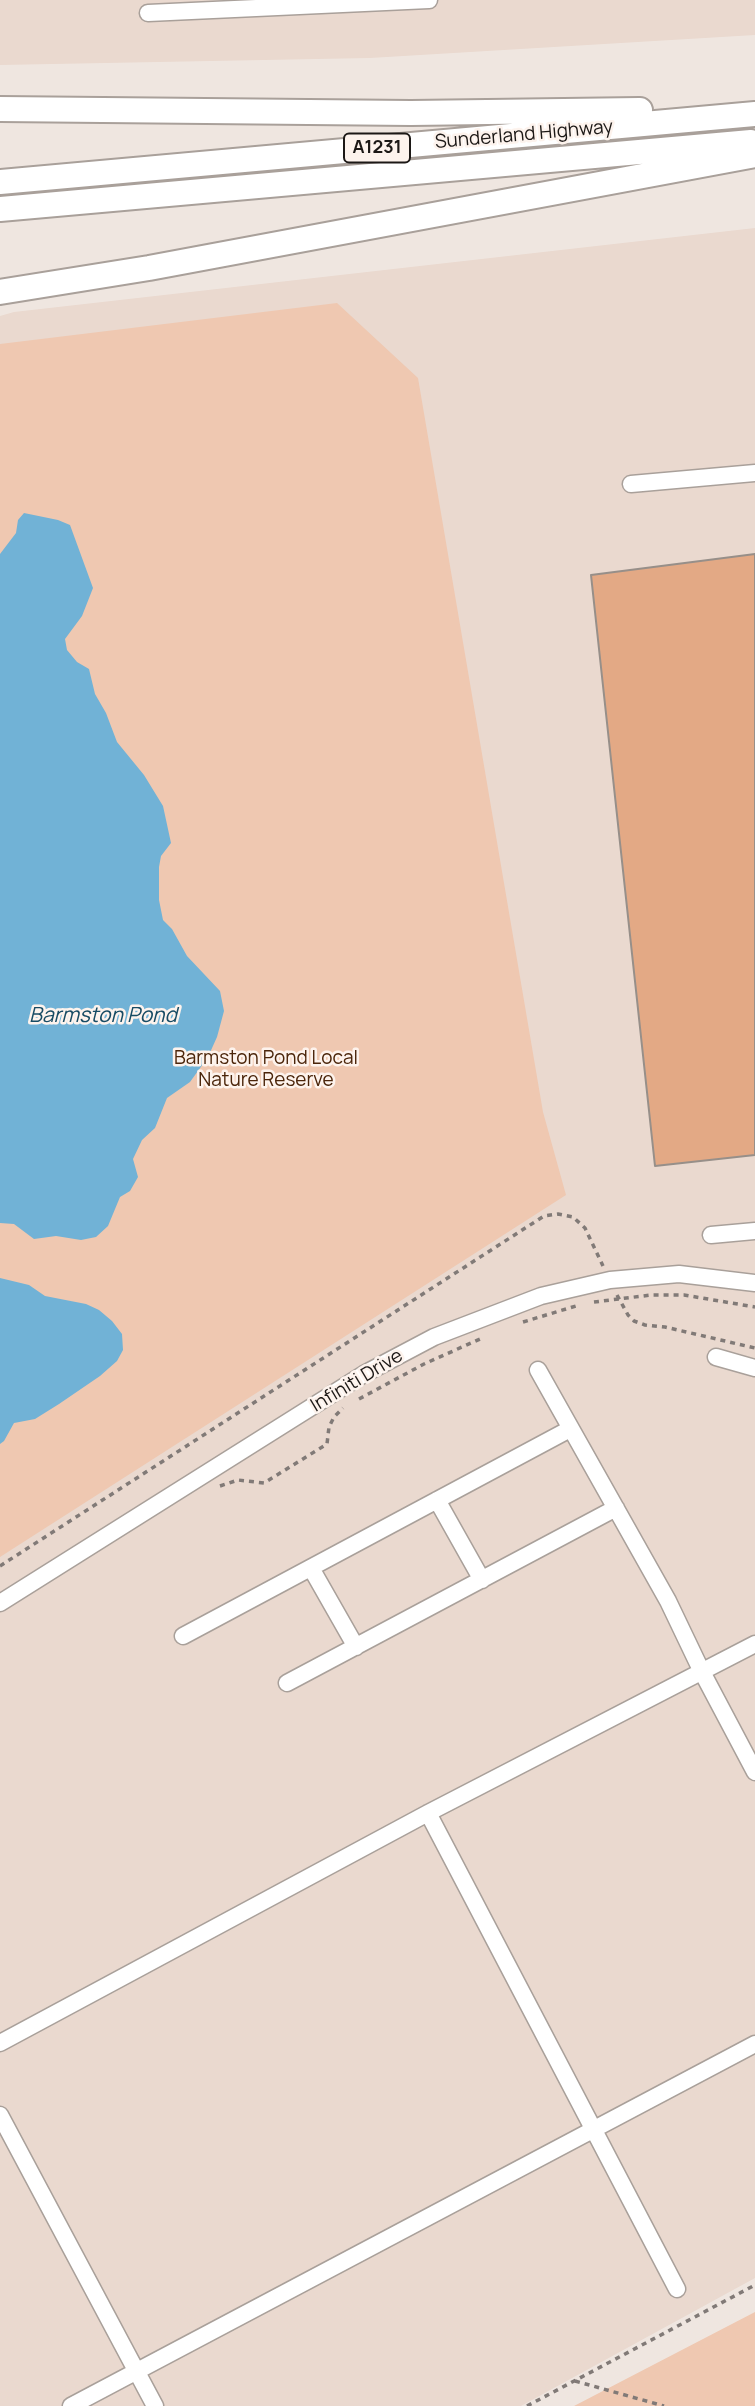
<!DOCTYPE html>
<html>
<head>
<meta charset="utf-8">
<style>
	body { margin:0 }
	canvas { display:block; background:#efe6e0 }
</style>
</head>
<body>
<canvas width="755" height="2406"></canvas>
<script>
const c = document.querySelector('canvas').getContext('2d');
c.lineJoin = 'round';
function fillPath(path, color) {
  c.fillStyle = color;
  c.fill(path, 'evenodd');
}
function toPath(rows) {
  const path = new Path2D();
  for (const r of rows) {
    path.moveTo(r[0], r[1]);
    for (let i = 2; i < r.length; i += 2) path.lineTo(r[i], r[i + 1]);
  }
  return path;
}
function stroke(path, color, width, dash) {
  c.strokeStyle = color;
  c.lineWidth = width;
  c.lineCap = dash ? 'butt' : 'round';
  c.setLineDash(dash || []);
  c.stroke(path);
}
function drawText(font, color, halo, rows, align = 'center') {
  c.font = font + ' Manrope,sans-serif';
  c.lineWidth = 5;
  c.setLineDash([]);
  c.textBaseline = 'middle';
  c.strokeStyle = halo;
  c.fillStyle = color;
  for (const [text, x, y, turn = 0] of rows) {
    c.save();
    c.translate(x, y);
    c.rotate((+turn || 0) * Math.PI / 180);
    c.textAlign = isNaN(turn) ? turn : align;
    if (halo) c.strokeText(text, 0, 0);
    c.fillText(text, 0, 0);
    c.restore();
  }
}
fillPath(toPath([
	[0,0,755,0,755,35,370,58,0,65],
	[755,228,755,2278,521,2406,0,2406,0,316,14,312]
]), '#ead9cf');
fillPath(toPath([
	[337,303,418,378,543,1112,566,1195,0,1557,0,344],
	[755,2312,755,2406,574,2406]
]), '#efc8b1');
fillPath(toPath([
	[24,513,58,520,70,525,93,588,82,616,65,639,67,650,77,662,89,669,95,694,106,713,117,742,144,775,163,806,171,843,161,856,159,867,159,900,163,920,172,929,187,956,220,991,224,1011,217,1037,208,1057,190,1082,167,1098,155,1128,142,1140,133,1159,138,1177,130,1191,120,1197,108,1226,96,1237,81,1240,56,1236,34,1239,14,1224,0,1223,0,554,16,533,18,520],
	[0,1278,29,1285,45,1296,86,1304,99,1310,112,1321,122,1334,123,1350,117,1361,100,1376,59,1404,35,1419,14,1423,4,1441,0,1444]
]), '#71b2d6');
const building = toPath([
	[755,554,755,1155,655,1166,591,575,755,554]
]);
fillPath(building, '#e3a985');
stroke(building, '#978f89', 2);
const minor = toPath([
	[148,13,429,0],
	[631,484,755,473],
	[711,1235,755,1231],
	[716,1357,755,1368],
	[538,1370,668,1601,701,1670,755,1772],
	[437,1500,482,1580],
	[311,1568,356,1647],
	[0,1603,364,1374,434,1337,541,1296,610,1280,679,1274,755,1283],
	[183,1636,570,1429],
	[287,1683,616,1508],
	[428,1813,677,2289],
	[0,2043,428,1813,755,1644],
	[0,2115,155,2406],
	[71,2406,755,2044]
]);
const highway = toPath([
	[0,109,411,113,640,110],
	[0,182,755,114],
	[0,209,751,142],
	[0,292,149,268,755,155]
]);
stroke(minor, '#a9a09a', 19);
stroke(highway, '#a9a09a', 28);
stroke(toPath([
	[617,1295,628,1315,634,1321,645,1325,665,1327,755,1348],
	[594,1302,651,1295,684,1295,755,1307],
	[523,1322,576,1306],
	[359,1399,424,1364,480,1339],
	[220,1486,238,1480,264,1483,327,1444,329,1427,334,1417,343,1408],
	[0,1566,544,1216,558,1214,573,1217,585,1228,603,1266],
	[575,2381,664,2406],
	[527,2406,755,2285]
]), '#817a77', 3.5, [5, 5]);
stroke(minor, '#fff', 16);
stroke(highway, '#fff', 24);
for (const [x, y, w] of [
	[377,148,66]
]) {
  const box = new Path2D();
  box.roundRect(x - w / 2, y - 14.5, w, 29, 5);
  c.fillStyle = '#fdf3ed';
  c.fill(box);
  stroke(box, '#1c1816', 2);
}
drawText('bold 18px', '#1c1816', null, [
	["A1231",377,148]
]);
drawText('19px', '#1c1816', '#fdf3ed', [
	["Sunderland Highway",524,135,-5],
	["Infiniti Drive",357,1381,-31]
]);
drawText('19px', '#4b250a', '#fdf3ed', [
	["Barmston Pond Local",266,1059],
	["Nature Reserve",266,1081]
]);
drawText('italic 21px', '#174b64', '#fdf3ed', [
	["Barmston Pond",103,1016]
]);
</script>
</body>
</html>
